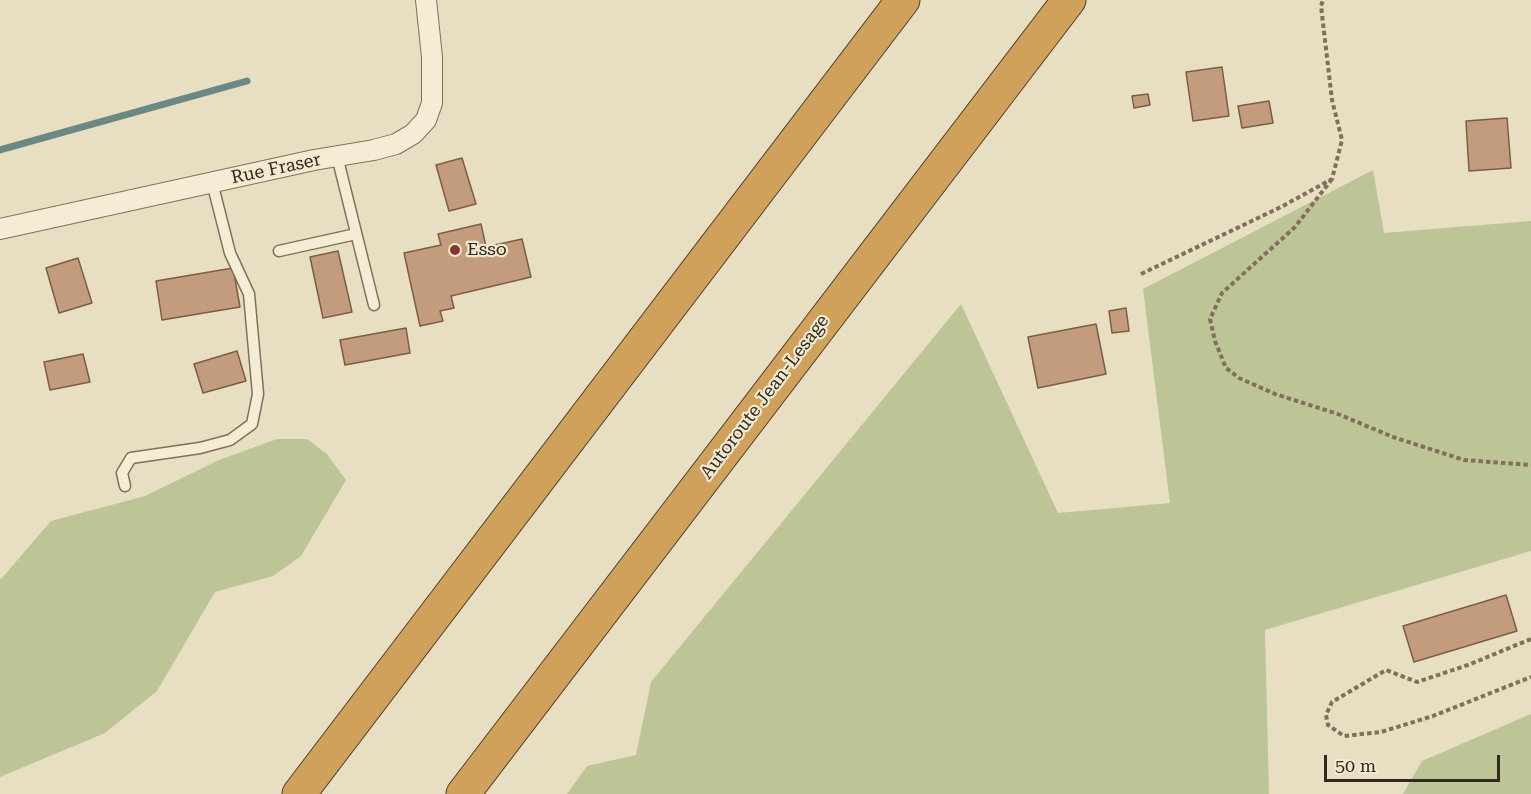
<!DOCTYPE html>
<html>
<head>
<meta charset="utf-8">
<style>
	body { margin:0 }
	#map { position:relative; width:1531px; height:794px; overflow:hidden; background:#e8dec2; font-family:"Roboto Serif",serif }
	canvas { display:block }
	.scale { position:absolute; left:1324px; top:755px; width:176px; height:27px; box-sizing:border-box; border:3px solid #31281e; border-top:0; padding-left:8px; font-size:18px; line-height:21px; white-space:nowrap; color:#31281e; -webkit-text-stroke:4px #f1e9d0; paint-order:stroke }
</style>
</head>
<body>
<div id="map">
<canvas width="1531" height="794"></canvas>
<div class="scale">50 m</div>
</div>
<script>
const c = document.querySelector('canvas').getContext('2d');
c.lineJoin = 'round';
function fillPath(path, color) {
  c.fillStyle = color;
  c.fill(path, 'evenodd');
}
function toPath(rows) {
  const path = new Path2D();
  for (const r of rows) {
    path.moveTo(r[0], r[1]);
    for (let i = 2; i < r.length; i += 2) path.lineTo(r[i], r[i + 1]);
  }
  return path;
}
function stroke(path, color, width, dash) {
  c.strokeStyle = color;
  c.lineWidth = width;
  c.lineCap = dash ? 'butt' : 'round';
  c.setLineDash(dash || []);
  c.stroke(path);
}
function drawText(font, color, halo, rows, align = 'center') {
  c.font = font + ' "Roboto Serif",serif';
  c.lineWidth = 4.5;
  c.setLineDash([]);
  c.textBaseline = 'middle';
  c.strokeStyle = halo;
  c.fillStyle = color;
  for (const [text, x, y, turn = 0] of rows) {
    c.save();
    c.translate(x, y);
    c.rotate((+turn || 0) * Math.PI / 180);
    c.textAlign = isNaN(turn) ? turn : align;
    if (halo) c.strokeText(text, 0, 0);
    c.fillText(text, 0, 0);
    c.restore();
  }
}
fillPath(toPath([
	[1373,170,1384,233,1531,221,1531,551,1265,630,1269,794,567,794,587,766,636,755,651,682,961,304,1058,513,1170,503,1143,289],
	[277,439,307,439,327,454,346,480,301,556,273,576,215,592,157,691,105,733,0,777,0,579,2,578,51,521,145,496,219,460],
	[1531,714,1531,794,1403,794,1422,761]
]), '#bdc597');
stroke(toPath([
	[0,150,247,81]
]), '#6c8882', 7);
const building = toPath([
	[1222,67,1229,116,1193,121,1186,72,1222,67],
	[1148,94,1150,105,1134,108,1132,96,1148,94],
	[1269,101,1273,123,1242,128,1238,106,1269,101],
	[1507,118,1511,168,1469,171,1466,121,1507,118],
	[462,158,476,204,449,211,436,165,462,158],
	[481,224,486,247,522,239,531,277,451,296,454,308,440,311,443,321,420,326,404,253,441,245,438,234,481,224],
	[338,251,352,312,323,318,310,257,338,251],
	[78,258,92,303,59,313,46,268,78,258],
	[233,268,240,307,162,320,156,281,233,268],
	[1126,308,1129,331,1112,333,1109,311,1126,308],
	[1096,324,1106,374,1038,388,1028,337,1096,324],
	[406,328,410,353,345,365,340,340,406,328],
	[237,351,246,381,203,393,194,364,237,351],
	[83,354,90,382,50,390,44,362,83,354],
	[1506,595,1517,631,1414,662,1403,626,1506,595]
]);
fillPath(building, '#c29c7c');
stroke(building, '#7c5d44', 1.5);
const lane = toPath([
	[337,156,374,305],
	[279,251,356,234],
	[125,486,122,473,131,458,200,448,230,440,252,424,258,394,249,294,230,253,212,182]
]);
const street = toPath([
	[0,229,314,160,374,150,396,144,413,134,426,120,432,103,432,57,426,0]
]);
const highway = toPath([
	[299,794,903,0],
	[463,794,1069,0]
]);
stroke(lane, '#80705b', 13);
stroke(street, '#80705b', 22);
stroke(highway, '#4e3f2f', 35);
stroke(toPath([
	[1332,179,1295,227,1222,293,1210,319,1215,341,1226,368,1239,378,1275,394,1338,414,1393,437,1464,460,1531,465],
	[1141,274,1281,207,1332,179,1342,140,1332,100,1321,6,1323,0],
	[1531,639,1468,665,1417,682,1386,670,1332,702,1326,715,1328,725,1344,736,1381,732,1433,716,1531,677]
]), '#80705b', 4, [4.5, 3]);
stroke(lane, '#f4ecd4', 10);
stroke(street, '#f4ecd4', 20);
stroke(highway, '#cfa15b', 33);
for (const [x, y, r, color] of [
	[455,250,6,"#883532"]
]) {
  const dot = new Path2D();
  dot.arc(x, y, r, 0, 2 * Math.PI);
  c.fillStyle = color;
  c.fill(dot);
  stroke(dot, '#f1e9d0', 2);
}
drawText('18px', '#31281e', '#f1e9d0', [
	["Rue Fraser",276,169,-12],
	["Autoroute Jean-Lesage",765,397,-53]
]);
drawText('18px', '#31281e', '#f1e9d0', [
	["Esso",467,250]
], 'left');
</script>
</body>
</html>
